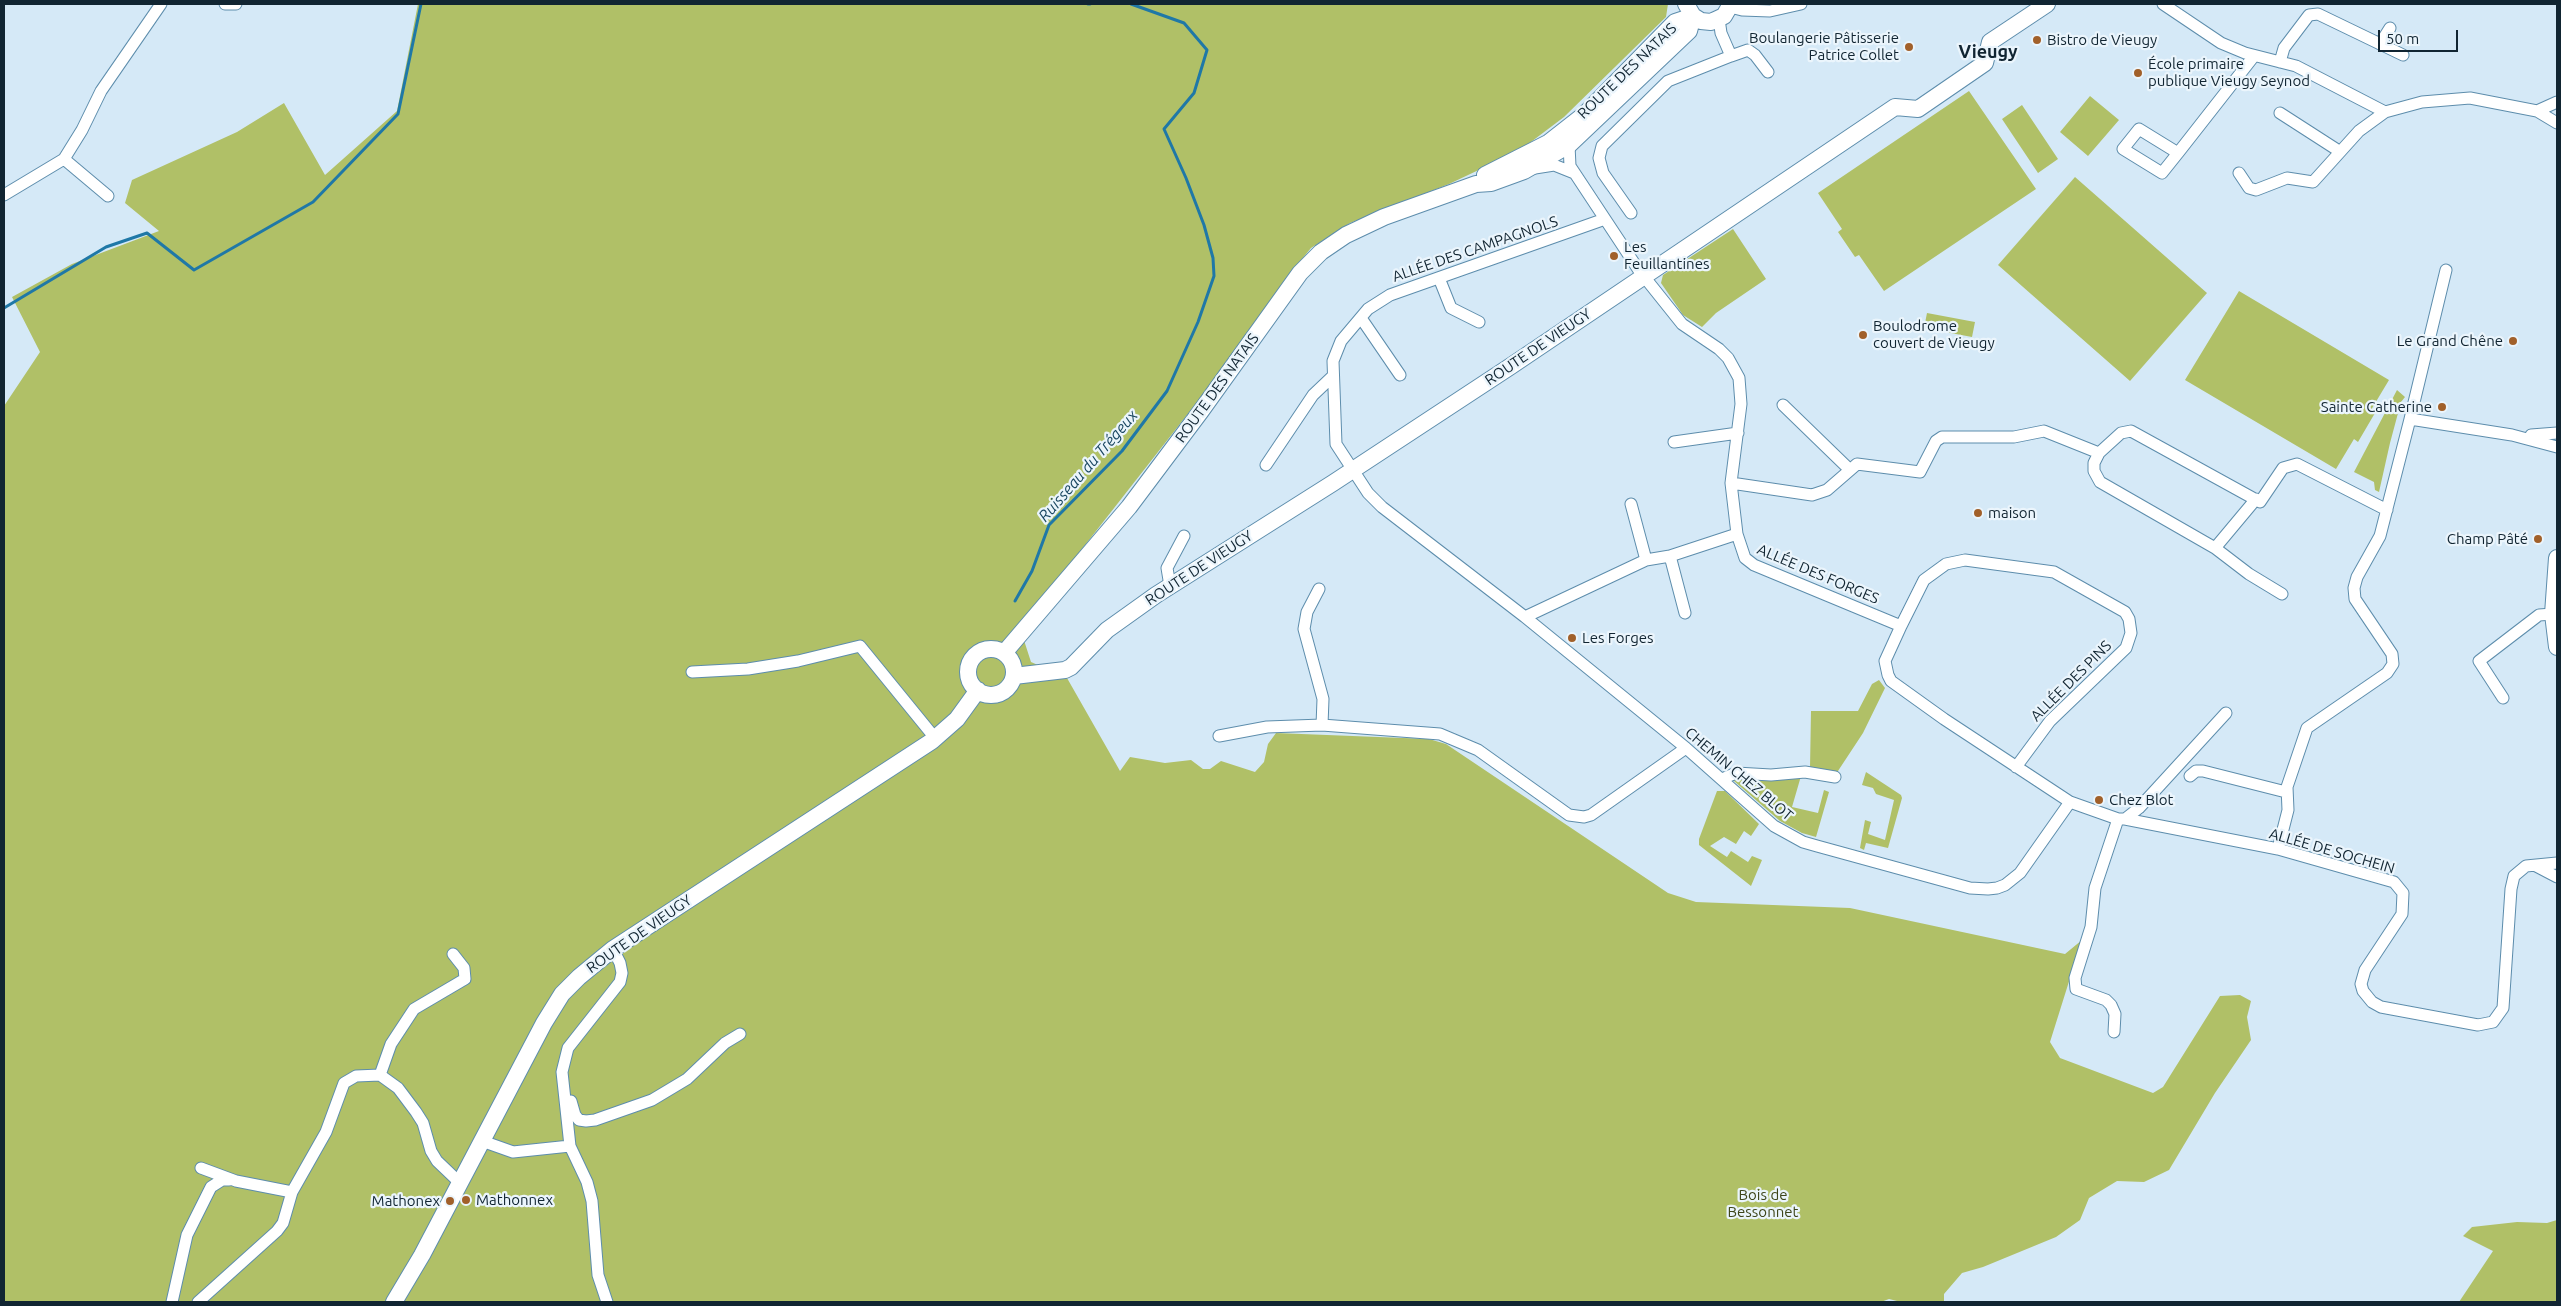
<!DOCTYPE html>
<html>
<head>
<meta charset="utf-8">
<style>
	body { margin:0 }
	#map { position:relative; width:2561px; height:1306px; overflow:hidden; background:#d5e9f7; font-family:Ubuntu,sans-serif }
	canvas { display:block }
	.frame { position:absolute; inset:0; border:5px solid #112532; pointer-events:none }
	.scale { position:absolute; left:2378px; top:30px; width:80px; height:22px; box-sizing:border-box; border:2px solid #112532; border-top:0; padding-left:6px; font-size:15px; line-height:18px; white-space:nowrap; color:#112532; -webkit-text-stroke:4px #ebf5fc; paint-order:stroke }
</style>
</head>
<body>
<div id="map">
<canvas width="2561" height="1306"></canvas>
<div class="frame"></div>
<div class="scale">50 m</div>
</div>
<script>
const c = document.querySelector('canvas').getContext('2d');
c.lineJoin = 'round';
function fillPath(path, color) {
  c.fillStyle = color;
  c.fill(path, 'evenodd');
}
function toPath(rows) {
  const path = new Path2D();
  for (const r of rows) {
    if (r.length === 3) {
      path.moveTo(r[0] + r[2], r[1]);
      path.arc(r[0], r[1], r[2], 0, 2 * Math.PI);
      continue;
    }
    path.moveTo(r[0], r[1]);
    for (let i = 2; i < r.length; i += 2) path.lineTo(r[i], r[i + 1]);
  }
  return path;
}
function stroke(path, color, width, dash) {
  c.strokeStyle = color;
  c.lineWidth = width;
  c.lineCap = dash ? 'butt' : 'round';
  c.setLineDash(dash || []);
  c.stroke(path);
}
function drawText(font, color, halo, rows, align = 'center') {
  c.font = font + ' Ubuntu,sans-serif';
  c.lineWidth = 4.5;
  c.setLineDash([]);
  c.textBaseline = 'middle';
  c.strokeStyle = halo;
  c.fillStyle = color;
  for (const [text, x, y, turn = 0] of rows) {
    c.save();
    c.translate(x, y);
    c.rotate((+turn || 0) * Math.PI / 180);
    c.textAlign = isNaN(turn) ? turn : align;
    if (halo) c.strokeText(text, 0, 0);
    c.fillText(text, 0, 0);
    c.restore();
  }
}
fillPath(toPath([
	[418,4,1668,4,1666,17,1564,117,1519,151,1449,184,1350,223,1311,248,1284,281,1216,378,1020,628,1031,662,1067,678,1120,771,1130,757,1165,763,1191,760,1203,769,1210,769,1221,761,1255,772,1264,762,1268,744,1276,733,1429,739,1446,744,1668,893,1696,902,1850,908,2065,954,2082,940,2050,1042,2060,1058,2153,1093,2163,1087,2220,996,2240,995,2251,1001,2247,1017,2251,1040,2215,1093,2169,1170,2144,1182,2117,1181,2089,1198,2080,1220,2056,1237,1983,1267,1962,1273,1944,1294,1944,1302,1901,1302,1889,1299,1881,1302,4,1302,4,406,40,352,12,297,72,264,159,231,125,203,132,180,237,132,284,103,325,175,397,111],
	[1969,91,2036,189,1884,291,1859,255,1855,257,1838,232,1842,229,1818,193],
	[2090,96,2119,120,2088,156,2060,132],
	[2022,105,2058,159,2038,173,2002,119],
	[2075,177,2207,293,2130,381,1998,265],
	[1733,229,1766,279,1716,313,1702,327,1683,315,1661,283,1663,275],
	[2239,291,2389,380,2371,410,2375,413,2358,442,2354,439,2336,469,2185,380],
	[1927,313,1975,322,1972,337,1924,328],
	[2397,390,2405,397,2401,402,2390,443,2379,492,2375,490,2374,482,2354,472],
	[1879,680,1885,688,1863,733,1836,774,1810,768,1811,711,1858,711,1872,684],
	[1866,772,1901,795,1902,798,1888,848,1866,843,1864,850,1860,848,1865,820,1871,822,1868,834,1885,840,1894,800,1876,794,1873,788,1862,785],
	[1801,776,1792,807,1818,813,1824,790,1829,792,1816,837,1802,833,1780,821,1734,781,1734,778],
	[1717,791,1725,791,1759,824,1751,836,1744,831,1736,844,1724,837,1710,846,1727,857,1731,851,1748,862,1752,856,1762,860,1751,886,1699,845,1699,839],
	[2557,1220,2557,1302,2459,1302,2493,1251,2463,1236,2472,1227,2517,1222,2547,1223]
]), '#b0c067');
stroke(toPath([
	[1088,4,1090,4],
	[4,308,106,247,147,233,194,270,313,202,398,114,421,4],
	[1015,601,1032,571,1049,525,1122,451,1167,391,1198,322,1214,276,1213,258,1204,225,1186,178,1164,129,1194,93,1207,50,1184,23,1131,4]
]), '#1f78a7', 3);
const street = toPath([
	[225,4,236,4],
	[2163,4,2221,43,2245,53,2296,66,2385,112,2422,102,2470,98,2537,111,2557,123],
	[1730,7,1742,10,1770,11,1801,4],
	[2380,44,2390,28],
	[1731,56,1748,50,1755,55,1768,72],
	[2280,62,2284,48,2309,15,2318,14,2403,55],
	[2537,111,2557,102],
	[2280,113,2339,151],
	[2139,129,2178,153,2162,173,2123,149,2139,129],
	[1569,145,1570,166,1638,269,1682,324,1719,349,1728,358,1739,378,1741,404,1731,483,1737,534,1745,558,1754,565,1901,626,1885,661,1888,675,1891,681,1944,719,2070,802],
	[2178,153,2254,56],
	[64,159,108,196],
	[1535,168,1554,165,1574,173],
	[2239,173,2249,188,2256,190,2287,178,2313,182,2359,131,2385,112],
	[4,195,64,159,82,130,101,91,161,4],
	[1631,213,1603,173,1599,158,1602,146,1668,81,1731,56,1721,33,1719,19],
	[1605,219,1390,295,1368,309,1341,341,1333,361,1336,444,1368,493,1382,507,1525,617,1686,748,1774,826,1803,842,1817,846,1970,888,1988,889,1997,888,2005,885,2020,873,2070,802,2118,819,2125,819,2139,808,2226,713],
	[1439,278,1451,308,1479,322],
	[1361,318,1400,375],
	[1783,405,1849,469],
	[2410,419,2446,270],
	[2531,435,2557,433],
	[1674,442,1738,433],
	[2099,453,2094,463,2094,471,2100,482,2215,548,2249,574,2282,594],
	[1266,465,1313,395,1333,376],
	[1731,483,1812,495,1827,490,1857,464,1920,472,1936,441,1942,437,2014,437,2044,431,2099,453,2121,433,2131,431,2260,502,2283,468,2297,464,2387,510],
	[1631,504,1646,560],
	[2215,548,2256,499],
	[1670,556,1685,613],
	[1170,586,1167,568,1184,536],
	[1319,589,1307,612,1304,629,1323,699,1322,725],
	[1525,617,1646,560,1670,556,1737,534],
	[1901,626,1924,580,1946,564,1965,560,2054,572,2125,612,2129,619,2131,633,2126,648,2050,721,2016,767],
	[692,672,748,669,798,661,860,646,935,738],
	[2503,698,2479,661,2539,615,2553,614],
	[1219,736,1267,727,1322,725,1440,734,1478,750,1569,815,1584,817,1591,815,1686,748],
	[2190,776,2196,771,2203,771,2286,792],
	[1722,779,1736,773,1771,775,1805,772,1835,777],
	[2125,819,2278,849,2394,882,2403,893,2402,914,2365,970,2361,984,2363,991,2372,1002,2381,1007,2478,1025,2493,1022,2503,1008,2511,889,2514,876,2526,866,2557,863],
	[2278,849,2288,810,2287,787,2307,728,2387,673,2393,664,2392,654,2355,599,2354,588,2357,577,2380,536,2410,419,2512,435,2557,447],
	[2536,866,2557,877],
	[2114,1032,2115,1014,2111,1005,2106,1000,2076,989,2075,978,2091,927,2095,888,2118,819],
	[380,1075,391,1044,414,1009,465,979,464,968,453,954],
	[571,1101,575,1115,579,1120,586,1121,595,1120,652,1100,687,1079,725,1043,740,1034],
	[482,1141,513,1152,570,1146],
	[201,1168,236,1181,292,1192,326,1132,344,1083,356,1076,380,1075,398,1088,416,1112,423,1123,431,1151,437,1161,460,1183],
	[172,1302,187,1235,211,1187,222,1180,229,1180],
	[198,1302,277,1231,283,1223,292,1192],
	[607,1302,598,1275,592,1201,587,1182,570,1146,562,1072,568,1048,620,982,622,973,620,963,613,949]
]);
const secondary = toPath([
	[1686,4,1693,16,1701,21,1711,22,1724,16,1731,4],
	[1485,175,1548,143,1585,114,1675,22,1693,16],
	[2557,558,2553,614,2557,647],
	[991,672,23],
	[1004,653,1129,507,1201,411,1300,273,1321,252,1346,235,1384,217,1476,184,1491,183,1524,171,1569,145,1689,31,1693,16],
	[1014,676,1065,670,1071,667,1107,630,1156,595,1333,483,1511,366,1895,107,1918,109,1985,63,1990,42,2047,4],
	[394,1302,422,1255,544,1023,562,994,579,977,613,949,932,741,957,719,978,690]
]);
stroke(street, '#5d8dac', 13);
stroke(secondary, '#5d8dac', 18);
stroke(street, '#fff', 11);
stroke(secondary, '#fff', 16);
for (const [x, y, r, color] of [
	[2037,40,5,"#a1602a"],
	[1909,47,5,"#a1602a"],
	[2138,73,5,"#a1602a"],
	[1614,256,5,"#a1602a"],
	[1863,335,5,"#a1602a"],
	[2513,341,5,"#a1602a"],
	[2442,407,5,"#a1602a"],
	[1978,513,5,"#a1602a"],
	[2538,539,5,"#a1602a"],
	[1572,638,5,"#a1602a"],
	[2099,800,5,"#a1602a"],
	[466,1200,5,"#a1602a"],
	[450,1201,5,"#a1602a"]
]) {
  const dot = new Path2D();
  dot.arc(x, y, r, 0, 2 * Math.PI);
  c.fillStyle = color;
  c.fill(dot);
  stroke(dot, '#ebf5fc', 2);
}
drawText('15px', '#112532', '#ebf5fc', [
	["Boulangerie Pâtisserie",1899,38,"right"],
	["Patrice Collet",1899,55,"right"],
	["Bistro de Vieugy",2047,40],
	["École primaire",2148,64],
	["publique Vieugy Seynod",2148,81],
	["Les",1624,247],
	["Feuillantines",1624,264],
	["Boulodrome",1873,326],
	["couvert de Vieugy",1873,343],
	["Le Grand Chêne",2503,341,"right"],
	["Sainte Catherine",2432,407,"right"],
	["maison",1988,513],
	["Champ Pâté",2528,539,"right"],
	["Les Forges",1582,638],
	["Chez Blot",2109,800],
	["Mathonnex",476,1200],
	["Mathonex",440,1201,"right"]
], 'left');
drawText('15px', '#112532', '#ebf5fc', [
	["ROUTE DES NATAIS",1627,71,-44],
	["ALLÉE DES CAMPAGNOLS",1475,249,-19],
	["ROUTE DE VIEUGY",1538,347,-34],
	["ROUTE DES NATAIS",1217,388,-54],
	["ROUTE DE VIEUGY",1199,568,-33],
	["ALLÉE DES FORGES",1818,574,23],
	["ALLÉE DES PINS",2071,681,-45],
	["CHEMIN CHEZ BLOT",1739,774,40],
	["ALLÉE DE SOCHEIN",2332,851,16],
	["ROUTE DE VIEUGY",639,934,-35]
]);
drawText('15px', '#3e461a', '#ebf5fc', [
	["Bois de",1763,1195],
	["Bessonnet",1763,1212]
]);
drawText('italic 16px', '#1a4761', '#ebf5fc', [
	["Ruisseau du Trégeux",1088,466,-49]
]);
drawText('bold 18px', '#112532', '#ebf5fc', [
	["Vieugy",1988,52]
]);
</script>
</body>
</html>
